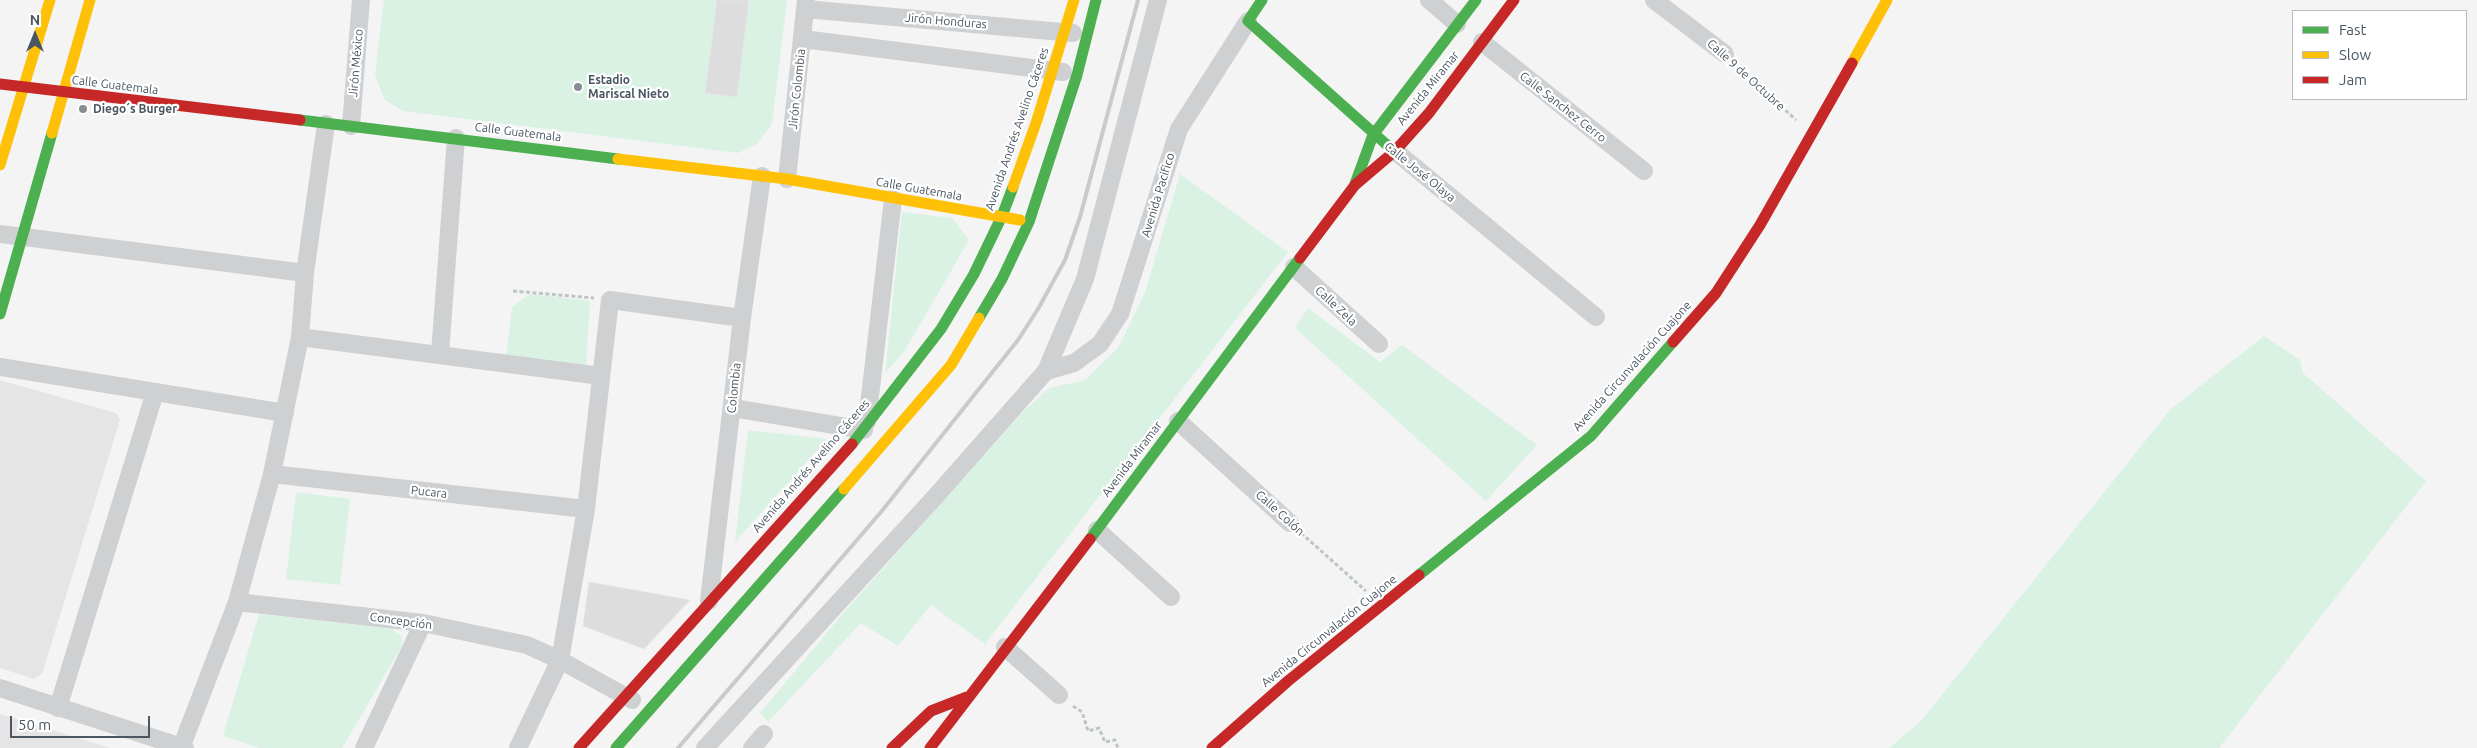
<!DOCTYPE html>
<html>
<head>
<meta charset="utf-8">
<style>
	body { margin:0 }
	#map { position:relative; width:2477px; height:748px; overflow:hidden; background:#f4f4f4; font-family:Ubuntu,sans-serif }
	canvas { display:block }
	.legend { position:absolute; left:2292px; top:10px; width:175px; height:90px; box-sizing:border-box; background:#fff; border:1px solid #b7bbc0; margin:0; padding:6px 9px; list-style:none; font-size:15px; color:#4a5661 }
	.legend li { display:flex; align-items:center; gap:10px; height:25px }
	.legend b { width:25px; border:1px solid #b7bbc0 }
	.north { position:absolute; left:10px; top:10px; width:50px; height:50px; -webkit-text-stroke:4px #fff; paint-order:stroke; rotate:0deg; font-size:14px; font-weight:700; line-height:20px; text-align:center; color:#4a5661 }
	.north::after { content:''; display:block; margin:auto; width:18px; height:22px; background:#4a5661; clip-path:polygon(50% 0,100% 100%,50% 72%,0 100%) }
	.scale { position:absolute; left:10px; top:716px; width:140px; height:22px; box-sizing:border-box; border:2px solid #4a5661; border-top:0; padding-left:6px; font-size:15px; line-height:18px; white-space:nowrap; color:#4a5661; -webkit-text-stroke:4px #fff; paint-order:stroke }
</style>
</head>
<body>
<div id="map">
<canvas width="2477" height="748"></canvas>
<ul class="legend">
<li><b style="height:6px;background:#4caf50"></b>Fast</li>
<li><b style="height:6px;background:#ffc107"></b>Slow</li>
<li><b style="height:6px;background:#c62828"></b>Jam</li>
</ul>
<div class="north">N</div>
<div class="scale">50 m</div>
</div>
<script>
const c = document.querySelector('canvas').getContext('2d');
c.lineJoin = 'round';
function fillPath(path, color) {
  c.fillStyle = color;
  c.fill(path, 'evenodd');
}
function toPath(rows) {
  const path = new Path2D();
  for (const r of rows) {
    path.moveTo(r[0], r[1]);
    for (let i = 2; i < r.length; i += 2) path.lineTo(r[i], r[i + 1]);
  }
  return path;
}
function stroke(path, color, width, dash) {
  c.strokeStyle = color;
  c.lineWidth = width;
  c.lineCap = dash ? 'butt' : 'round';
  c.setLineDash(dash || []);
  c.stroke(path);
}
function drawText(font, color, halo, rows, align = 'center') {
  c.font = font + ' Ubuntu,sans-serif';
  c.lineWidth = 4.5;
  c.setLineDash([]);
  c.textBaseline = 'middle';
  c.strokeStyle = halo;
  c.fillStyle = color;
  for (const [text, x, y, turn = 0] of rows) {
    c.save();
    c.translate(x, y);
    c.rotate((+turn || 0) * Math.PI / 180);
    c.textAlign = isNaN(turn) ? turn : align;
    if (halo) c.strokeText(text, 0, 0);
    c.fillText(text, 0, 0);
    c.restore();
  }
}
fillPath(toPath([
	[0,380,116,413,120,420,42,674,34,679,0,668],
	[0,714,111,748,0,748]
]), '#e6e5e6');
fillPath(toPath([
	[384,0,787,0,772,124,757,144,738,153,403,111,384,99,375,74],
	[1180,174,1288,252,985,644,931,605,898,646,861,623,768,722,760,713,846,610,1020,415,1049,388,1085,380,1118,348,1145,293],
	[902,212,952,218,969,240,904,352,885,373],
	[530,294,590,301,586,367,506,358,512,307],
	[1308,308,1380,362,1402,345,1537,445,1486,501,1295,328],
	[2264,336,2300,360,2303,373,2426,481,2219,748,1889,748,1921,721,2171,409],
	[748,430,827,439,735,542],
	[296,492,350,499,340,585,286,579],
	[259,614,392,629,402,636,402,646,342,748,260,748,223,736]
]), '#d9f2e3');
const building = toPath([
	[717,0,749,0,737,97,705,93,717,0],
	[589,582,690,600,644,649,583,626,589,582]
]);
fillPath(building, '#ddddde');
stroke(building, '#e5e6e7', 1);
stroke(toPath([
	[1738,66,1796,120],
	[513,291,594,298],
	[1301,533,1366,591],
	[1073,706,1082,712,1088,731,1099,728,1105,742,1115,740,1118,748]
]), '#bcc7c4', 3, [4, 2.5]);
stroke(toPath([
	[1429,0,1457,24],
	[1654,0,1725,54],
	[805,9,1073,33],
	[803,39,1063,72],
	[1482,42,1644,171],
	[351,126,361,0],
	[1395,151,1596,317],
	[787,179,806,0],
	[0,234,305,273],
	[1294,267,1379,344],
	[300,337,601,376],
	[440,353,456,138],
	[0,367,285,413],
	[1046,371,1074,363,1100,344,1120,314,1179,129,1248,21],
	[733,408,864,430],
	[1178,421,1290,523],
	[867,422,893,199],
	[272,474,586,509],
	[1097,530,1171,597],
	[709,601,742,318,762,176],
	[237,602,423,623,527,645,560,660,518,748],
	[1005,647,1059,695],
	[0,688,185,748],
	[632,700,560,660,586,509,610,300,742,318],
	[58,708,155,392],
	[181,748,237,602,272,474,300,337,305,273,326,124],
	[364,748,423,623],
	[705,748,935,497,1046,371,1085,279,1158,0],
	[752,748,764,734]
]), '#ced0d2', 18);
stroke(toPath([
	[1262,0,1248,21,1387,145],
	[300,120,618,159],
	[1355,184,1373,135,1476,0],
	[0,314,52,133],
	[979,318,1002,279,1029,222,1077,75,1096,0],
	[852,444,941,329,974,274,1002,216,1013,187],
	[1090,539,1300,258],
	[1419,575,1591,436,1673,342],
	[616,748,844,489]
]), '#4caf50', 11);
stroke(toPath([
	[1852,63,1887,0],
	[52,133,90,0],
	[618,159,787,179,1020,220],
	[0,165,50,0],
	[1013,187,1037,120,1074,0],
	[844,489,951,365,979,318]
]), '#ffc107', 11);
stroke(toPath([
	[0,84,300,120],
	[1300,258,1355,185,1395,151,1429,113,1514,0],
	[1673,342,1716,293,1760,225,1852,63],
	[579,748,852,444],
	[892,748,931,711,967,697],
	[930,748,1090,539],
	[1212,748,1288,681,1419,575]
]), '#c62828', 11);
stroke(toPath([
	[678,748,881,512,1018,340,1038,309,1065,260,1080,217,1138,0]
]), '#c9cacc', 4);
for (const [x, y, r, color] of [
	[578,87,5,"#868d94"],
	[83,109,5,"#868d94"]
]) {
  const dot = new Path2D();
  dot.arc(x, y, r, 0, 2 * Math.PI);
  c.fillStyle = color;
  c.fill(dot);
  stroke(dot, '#fff', 2);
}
drawText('12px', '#4a5661', '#fff', [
	["Jirón Honduras",946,21,5],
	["Jirón México",356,63,-85],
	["Calle 9 de Octubre",1746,75,42],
	["Calle Guatemala",115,85,7],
	["Avenida Miramar",1428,88,-51],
	["Jirón Colombia",797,89,-84],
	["Calle Sanchez Cerro",1563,107,38],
	["Avenida Andrés Avelino Cáceres",1017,129,-71],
	["Calle Guatemala",518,132,7],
	["Calle José Olaya",1420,172,39],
	["Calle Guatemala",919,189,10],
	["Avenida Pacifico",1158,195,-73],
	["Calle Zela",1336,306,43],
	["Avenida Circunvalación Cuajone",1632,366,-48],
	["Colombia",734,388,-84],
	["Avenida Miramar",1132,459,-53],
	["Avenida Andrés Avelino Cáceres",811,466,-49],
	["Pucara",429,492,6],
	["Calle Colón",1280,513,42],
	["Concepción",401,621,8],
	["Avenida Circunvalación Cuajone",1329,631,-39]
]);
drawText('bold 12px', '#4a5661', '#fff', [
	["Estadio",588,80],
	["Mariscal Nieto",588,94],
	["Diego´s Burger",93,109]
], 'left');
</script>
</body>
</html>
